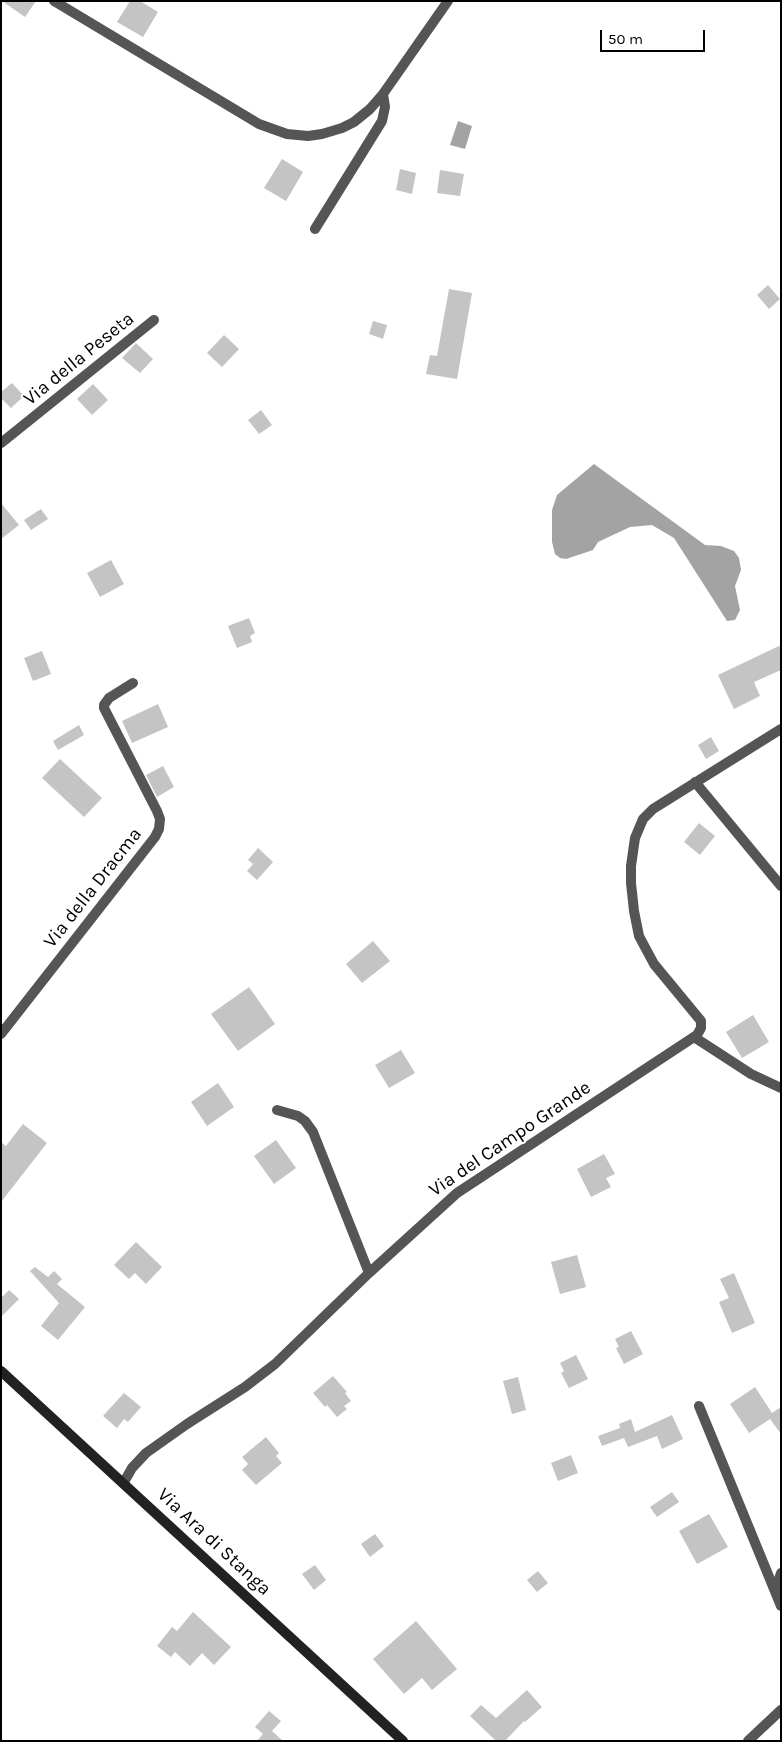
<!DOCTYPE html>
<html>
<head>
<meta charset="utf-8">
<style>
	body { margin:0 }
	#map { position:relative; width:782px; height:1742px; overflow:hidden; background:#fff; font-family:Karla,sans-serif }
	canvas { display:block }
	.frame { position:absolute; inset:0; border:2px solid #000; pointer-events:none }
	.scale { position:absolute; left:600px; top:30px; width:105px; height:22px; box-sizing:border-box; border:2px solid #000; border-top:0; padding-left:6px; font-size:15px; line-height:18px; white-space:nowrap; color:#000; -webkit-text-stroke:4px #fff; paint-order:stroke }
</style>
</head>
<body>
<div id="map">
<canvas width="782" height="1742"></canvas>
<div class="frame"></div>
<div class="scale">50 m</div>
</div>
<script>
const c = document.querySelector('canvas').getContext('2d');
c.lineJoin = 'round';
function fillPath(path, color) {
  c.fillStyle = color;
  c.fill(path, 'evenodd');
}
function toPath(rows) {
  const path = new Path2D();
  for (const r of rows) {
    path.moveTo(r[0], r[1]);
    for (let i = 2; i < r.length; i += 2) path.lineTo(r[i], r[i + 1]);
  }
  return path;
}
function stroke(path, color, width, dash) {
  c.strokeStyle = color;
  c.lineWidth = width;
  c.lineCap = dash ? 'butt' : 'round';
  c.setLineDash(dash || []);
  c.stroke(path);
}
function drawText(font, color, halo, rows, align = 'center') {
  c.font = font + ' Karla,sans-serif';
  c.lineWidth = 4;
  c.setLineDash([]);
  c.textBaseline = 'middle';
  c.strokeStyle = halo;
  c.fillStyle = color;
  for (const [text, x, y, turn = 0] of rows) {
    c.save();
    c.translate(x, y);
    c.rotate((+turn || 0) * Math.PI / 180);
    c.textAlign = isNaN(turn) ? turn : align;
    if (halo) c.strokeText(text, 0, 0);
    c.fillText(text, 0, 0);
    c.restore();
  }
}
fillPath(toPath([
	[458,121,472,126,465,149,450,145],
	[594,464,705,545,721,546,734,551,739,558,741,570,735,586,740,610,735,620,727,621,674,538,652,525,630,527,598,542,593,550,566,559,560,558,555,554,552,542,552,510,557,495]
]), '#a3a3a3');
fillPath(toPath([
	[2,1,36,1,25,17],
	[130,1,140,1,158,12,143,37,117,22],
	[282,159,303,172,286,201,264,188],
	[400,169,416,173,412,194,396,190],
	[440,170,464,174,460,196,437,193],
	[768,285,780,299,769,309,757,295],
	[449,289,472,293,457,379,426,374,430,355,437,356],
	[373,321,387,325,383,339,369,334],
	[224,335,239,349,222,367,207,353],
	[136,343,153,359,140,373,122,358],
	[12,383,24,396,11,408,1,398,1,392],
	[93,384,108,400,92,415,77,399],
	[261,410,272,425,259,434,248,420],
	[1,503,19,525,1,539],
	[41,509,48,519,31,530,24,520],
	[111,560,124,584,100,597,87,573],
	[249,618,255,633,250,636,252,642,237,648,228,626],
	[781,645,781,670,754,682,760,696,734,709,718,675],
	[42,651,51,674,33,681,24,658],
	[158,704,168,727,132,743,122,721],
	[79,725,84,735,58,750,53,741],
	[711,737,719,751,706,759,698,745],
	[60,759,102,798,84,817,42,778],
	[163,766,174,787,157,797,146,775],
	[699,823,715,836,700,855,684,842],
	[258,848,273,862,257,880,247,871,253,864,248,860],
	[373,941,390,961,362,983,346,964],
	[249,987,275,1024,238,1051,211,1014],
	[753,1015,769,1042,742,1058,726,1032],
	[401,1050,415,1073,389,1088,375,1065],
	[218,1083,234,1107,207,1126,191,1102],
	[23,1124,47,1143,1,1202,1,1142,6,1146],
	[276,1140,296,1168,274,1184,254,1156],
	[604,1154,615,1174,606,1178,611,1187,591,1197,577,1169],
	[136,1242,162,1267,146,1284,135,1273,129,1279,114,1265],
	[577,1255,586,1287,560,1294,551,1262],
	[35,1267,48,1277,54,1271,62,1279,57,1284,85,1307,58,1340,41,1326,59,1303,30,1271],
	[734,1273,755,1323,732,1333,719,1302,729,1298,720,1279],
	[9,1290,19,1299,1,1317,1,1298],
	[631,1331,643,1354,624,1364,616,1348,619,1347,615,1339],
	[576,1355,588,1379,569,1388,561,1373,564,1371,560,1363],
	[333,1376,347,1392,345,1393,351,1401,344,1406,347,1409,337,1417,327,1405,325,1407,313,1393],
	[518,1377,526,1410,512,1414,503,1381],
	[755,1387,772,1413,781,1407,781,1434,770,1419,749,1433,730,1404],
	[124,1393,141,1407,128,1422,124,1419,117,1428,103,1416],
	[672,1415,683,1439,662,1449,657,1436,628,1447,624,1438,602,1446,598,1436,620,1428,619,1424,631,1419,635,1432],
	[266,1437,279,1453,276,1456,282,1463,256,1485,242,1470,248,1464,242,1457],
	[571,1455,578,1473,558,1481,551,1463],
	[672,1492,679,1502,657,1517,650,1507],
	[709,1514,728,1547,697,1564,679,1531],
	[375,1534,384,1546,370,1557,361,1544],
	[315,1565,326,1580,314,1590,302,1574],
	[538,1571,548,1583,537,1592,527,1580],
	[193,1612,231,1647,214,1665,202,1653,190,1666,175,1652,171,1657,157,1646,172,1627,177,1631],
	[416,1621,457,1669,432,1690,422,1678,404,1694,373,1659],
	[527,1690,542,1707,525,1722,524,1721,505,1741,496,1741,470,1716,481,1705,496,1718],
	[269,1711,281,1721,272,1731,283,1741,257,1741,263,1734,255,1727]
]), '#c4c4c4');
stroke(toPath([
	[54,1,259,124,287,134,308,136,322,134,342,128,354,122,370,109,383,94,448,1],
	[315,229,382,121,385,107,383,94],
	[1,443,154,320],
	[695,782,781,886],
	[1,1034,155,837,159,829,160,819,157,811,104,708,104,705,109,698,133,683],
	[694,1037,751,1074,781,1088],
	[277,1110,298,1116,305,1121,313,1132,369,1273],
	[699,1406,781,1606],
	[124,1482,132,1468,146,1453,187,1424,245,1387,275,1364,369,1273,457,1193,697,1035,701,1028,701,1021,654,964,639,936,634,911,631,883,631,866,635,838,643,819,653,809,781,729],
	[775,1591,781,1573],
	[748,1741,781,1710]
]), '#555', 10);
stroke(toPath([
	[1,1371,403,1741]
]), '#222', 10);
drawText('19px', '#000', '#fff', [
	["Via della Peseta",79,359,-39],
	["Via della Dracma",93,888,-52],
	["Via del Campo Grande",510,1139,-34],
	["Via Ara di Stanga",214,1542,43]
]);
</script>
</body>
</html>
